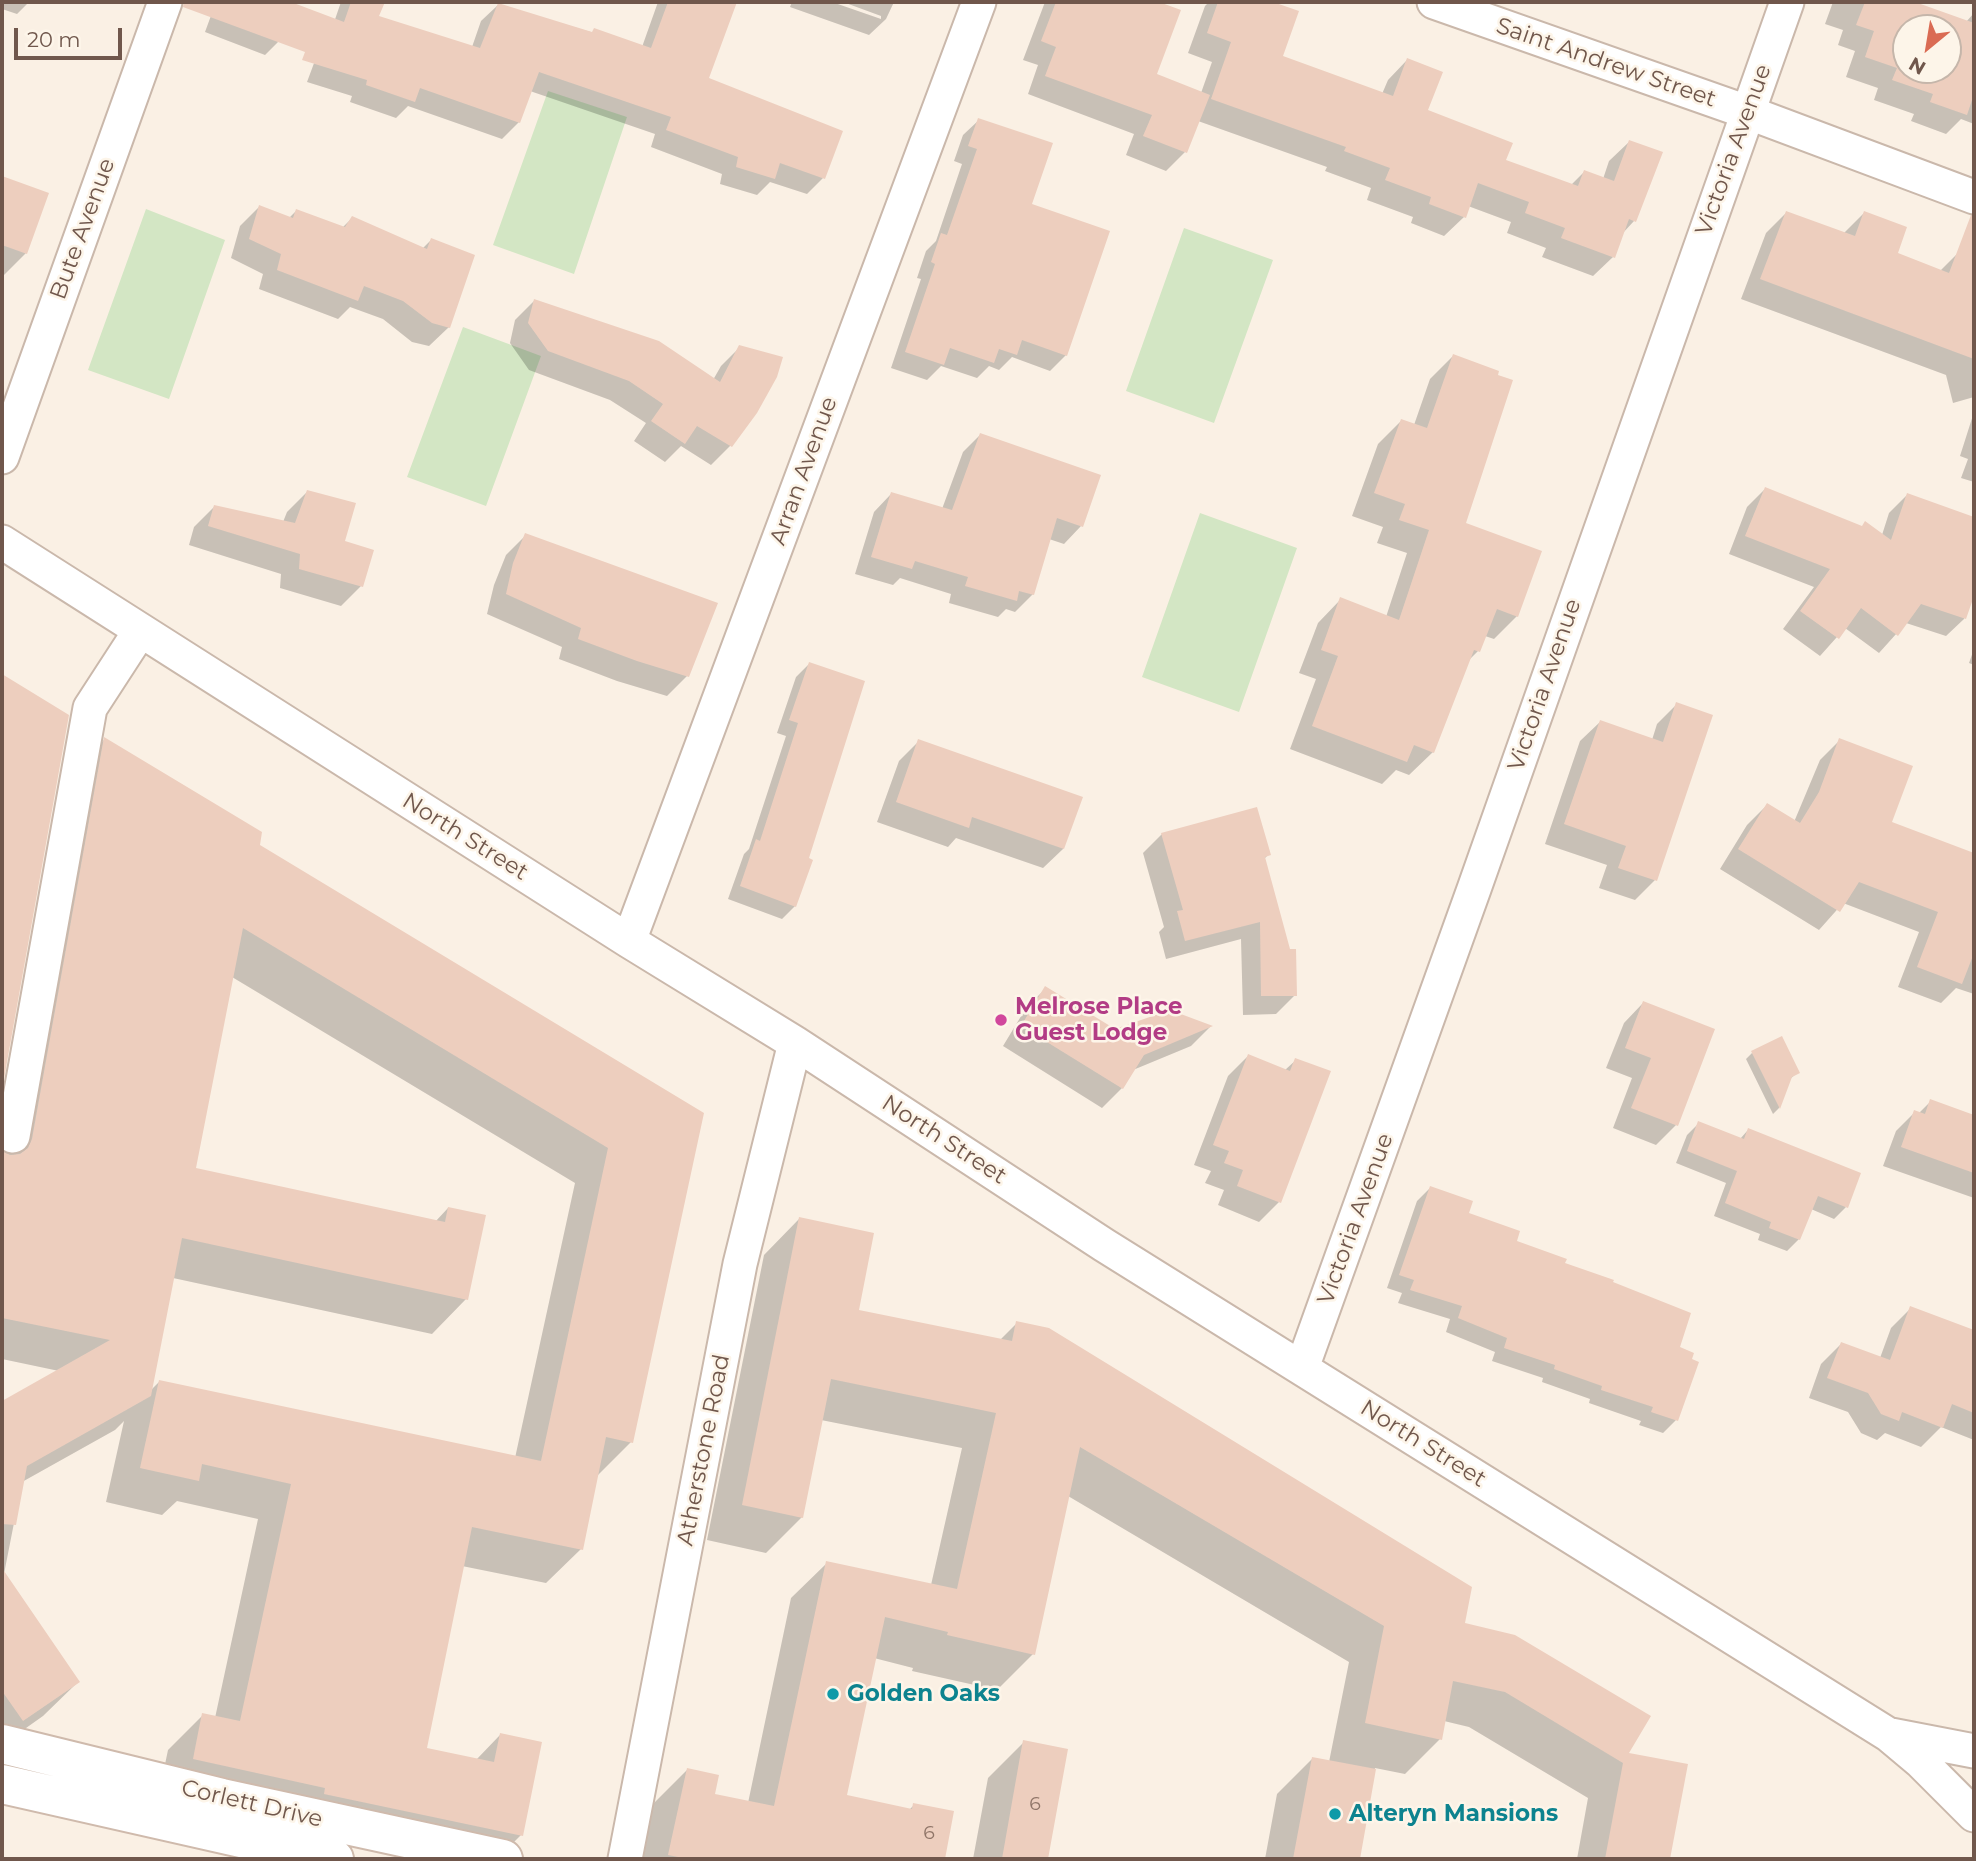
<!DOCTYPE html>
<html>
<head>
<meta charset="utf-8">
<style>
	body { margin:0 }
	#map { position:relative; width:1976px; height:1861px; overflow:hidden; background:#faf0e4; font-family:Montserrat,sans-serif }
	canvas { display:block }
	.frame { position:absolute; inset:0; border:4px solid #70574c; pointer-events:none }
	.north { position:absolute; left:1892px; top:14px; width:70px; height:70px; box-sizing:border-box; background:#fdf5e9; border:2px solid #c5b6aa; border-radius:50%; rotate:210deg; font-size:19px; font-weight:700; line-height:28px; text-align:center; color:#70574c }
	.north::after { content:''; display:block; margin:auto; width:24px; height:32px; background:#da6b53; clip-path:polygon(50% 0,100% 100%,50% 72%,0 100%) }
	.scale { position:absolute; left:14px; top:28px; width:108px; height:32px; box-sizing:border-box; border:4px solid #70574c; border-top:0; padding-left:9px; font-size:21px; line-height:24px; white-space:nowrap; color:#70574c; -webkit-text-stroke:5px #fdf5e9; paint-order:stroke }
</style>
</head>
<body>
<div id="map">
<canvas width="1976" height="1861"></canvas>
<div class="frame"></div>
<div class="north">N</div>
<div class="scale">20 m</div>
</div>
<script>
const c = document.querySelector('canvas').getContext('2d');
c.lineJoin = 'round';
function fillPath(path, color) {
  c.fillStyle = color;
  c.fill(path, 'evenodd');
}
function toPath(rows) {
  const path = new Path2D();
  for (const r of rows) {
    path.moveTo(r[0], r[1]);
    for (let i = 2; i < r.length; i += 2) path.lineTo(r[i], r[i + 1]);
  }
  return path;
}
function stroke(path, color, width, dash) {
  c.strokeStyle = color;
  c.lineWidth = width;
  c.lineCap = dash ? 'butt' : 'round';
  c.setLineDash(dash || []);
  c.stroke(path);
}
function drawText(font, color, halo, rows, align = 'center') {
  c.font = font + ' Montserrat,sans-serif';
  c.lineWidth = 5;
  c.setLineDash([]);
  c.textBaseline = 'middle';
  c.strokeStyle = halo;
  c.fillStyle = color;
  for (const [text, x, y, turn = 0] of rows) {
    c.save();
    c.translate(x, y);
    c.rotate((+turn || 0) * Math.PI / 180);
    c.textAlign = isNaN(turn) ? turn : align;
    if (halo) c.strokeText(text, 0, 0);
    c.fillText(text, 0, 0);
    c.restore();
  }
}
fillPath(toPath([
	[548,91,627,117,574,274,493,245],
	[146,209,225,240,169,399,88,370],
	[1184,228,1273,260,1214,423,1126,391],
	[463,327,541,356,486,506,407,477],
	[1200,513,1297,548,1239,712,1142,677]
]), '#d3e6c4');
fillPath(toPath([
	[2,2,29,2,17,14,2,9],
	[216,2,286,2,291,3,278,42,265,55,205,32],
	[341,2,383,2,377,17,472,47,481,21,498,5,642,47,658,2,736,2,707,79,823,178,807,194,770,182,757,195,720,184,722,174,651,147,655,134,530,91,519,122,502,139,408,106,396,118,350,102,352,96,307,82,323,39,331,31],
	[792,2,832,2,881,19,881,16,843,2,894,2,886,19,869,35,790,7],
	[1045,2,1154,2,1178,11,1154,75,1201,93,1212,62,1188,53,1205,6,1209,2,1268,2,1296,12,1280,57,1382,94,1388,80,1407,60,1426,111,1504,161,1571,185,1584,172,1603,179,1609,161,1629,142,1634,221,1622,234,1613,257,1593,276,1542,257,1546,248,1507,233,1511,222,1468,206,1464,217,1444,236,1411,223,1413,217,1367,200,1371,188,1325,171,1327,167,1198,121,1185,152,1166,171,1126,155,1134,134,1028,94,1038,65,1023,60],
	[1833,2,1912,2,1966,22,1974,13,1974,124,1961,119,1946,134,1911,121,1914,114,1874,100,1878,88,1846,77,1855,51,1838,45,1843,30,1825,24],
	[1906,28,1948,28,1948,70,1906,70],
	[979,120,1030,205,1066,355,1050,371,1012,357,999,370,989,366,977,378,941,366,927,380,891,368,921,279,917,278,926,251,936,241,962,164,954,161,963,135],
	[2,178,47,194,26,253,2,277],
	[259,207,289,218,296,211,342,228,352,218,422,249,431,240,449,327,429,346,412,342,383,319,350,307,338,319,259,289,263,274,231,258,240,226],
	[1786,213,1843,234,1864,213,1895,254,1940,271,1958,253,1974,259,1974,397,1953,403,1946,375,1741,299,1766,233],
	[534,301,713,380,721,366,740,347,755,414,730,446,711,465,681,446,665,462,634,441,646,423,610,400,529,370,510,343,515,320],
	[1453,356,1464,524,1517,616,1494,639,1485,636,1478,651,1467,662,1433,752,1409,775,1396,770,1382,784,1290,749,1316,679,1299,673,1318,623,1341,599,1386,617,1407,553,1377,543,1383,527,1352,516,1378,444,1401,421,1414,425,1430,379],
	[1974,412,1974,482,1961,478,1968,459,1960,456],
	[980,435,1081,526,1064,544,1049,539,1033,594,1015,612,1006,609,998,617,949,603,951,594,900,578,893,585,855,574,874,512,891,494,942,509,963,452],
	[1765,489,1882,535,1889,513,1907,495,1974,519,1974,590,1964,619,1946,636,1906,623,1879,653,1845,628,1820,656,1783,629,1814,587,1729,554,1747,507],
	[307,492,343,542,361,586,341,606,280,588,281,574,189,545,194,527,214,507,283,522,287,512],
	[526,535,687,676,667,696,617,681,559,659,562,647,487,614,494,585,506,555],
	[1974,649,1974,665,1969,663],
	[809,664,807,859,795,906,782,919,728,899,744,854,749,849,786,736,777,733,796,677],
	[2,677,67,716,2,1080],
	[1677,704,1711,716,1655,880,1635,900,1599,888,1607,865,1545,844,1580,741,1600,722,1652,740,1657,724],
	[105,739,258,846,703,1114,631,1442,596,1477,581,1549,546,1583,462,1566,425,1749,476,1760,500,1735,521,1835,497,1859,159,1793,168,1750,203,1715,215,1718,258,1519,177,1501,162,1515,106,1502,124,1421,115,1430,22,1482,4,1574,78,1682,43,1716,2,1745,2,1403,59,1371,2,1359,2,1154,70,773],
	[232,977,575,1183,515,1458,159,1382,151,1390,173,1278,432,1334,466,1299,448,1208,435,1222,194,1170],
	[1840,740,1890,823,1974,855,1974,994,1956,988,1941,1003,1898,987,1919,932,1843,903,1819,930,1720,869,1747,825,1767,805,1794,822,1820,760],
	[919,741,1080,798,1063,849,1043,868,956,838,948,847,877,822,899,761],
	[1162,834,1269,854,1264,859,1295,995,1276,1014,1243,1015,1241,939,1166,959,1159,932,1164,927,1143,853],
	[1046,988,1115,1031,1210,1027,1191,1046,1133,1070,1122,1088,1102,1108,1003,1046,1026,1008],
	[1643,1003,1676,1125,1656,1145,1613,1128,1632,1078,1606,1068,1624,1023],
	[1752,1053,1798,1072,1789,1080,1779,1108,1773,1114,1746,1059],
	[1248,1056,1285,1070,1296,1060,1279,1202,1259,1222,1218,1205,1224,1190,1205,1183,1211,1171,1194,1165,1228,1076],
	[1931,1101,1971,1116,1974,1109,1974,1198,1883,1166,1896,1131,1915,1112,1919,1113],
	[1699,1123,1740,1139,1748,1130,1846,1207,1834,1219,1811,1209,1799,1239,1787,1251,1758,1240,1760,1234,1714,1216,1726,1183,1676,1163,1687,1135],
	[1430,1188,1467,1214,1514,1242,1563,1264,1678,1348,1676,1420,1663,1433,1639,1425,1641,1421,1589,1403,1590,1399,1542,1382,1543,1378,1492,1361,1495,1352,1446,1332,1450,1319,1398,1303,1402,1293,1387,1288,1417,1201],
	[799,1219,857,1311,1000,1340,1017,1323,1463,1624,1626,1754,1686,1765,1669,1859,1577,1859,1588,1798,1469,1727,1444,1721,1440,1739,1405,1774,1375,1768,1358,1859,1265,1859,1277,1794,1312,1759,1329,1762,1349,1662,1068,1496,1033,1654,997,1690,912,1671,913,1668,874,1658,845,1796,909,1810,914,1805,943,1857,955,1859,640,1859,652,1805,687,1770,713,1795,748,1803,791,1598,827,1563,931,1585,962,1448,821,1420,802,1517,766,1553,707,1540,764,1255],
	[1911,1308,1974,1332,1974,1440,1941,1427,1921,1447,1885,1433,1877,1440,1861,1433,1848,1412,1809,1398,1821,1364,1841,1344,1880,1358,1891,1328],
	[1024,1742,1066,1750,1046,1859,973,1859,988,1778]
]), '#0003');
fillPath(toPath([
	[184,2,291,2,344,22,351,2,385,2,379,16,480,48,498,3,592,32,594,28,651,48,668,2,737,2,709,78,843,131,825,179,780,163,775,179,736,167,738,157,666,130,671,117,539,72,520,123,420,88,415,102,366,85,367,80,302,60,305,52,183,7],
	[1056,2,1159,2,1181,10,1157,74,1210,95,1187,153,1143,136,1152,115,1045,76,1056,47,1041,41],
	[1218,2,1273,2,1299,11,1283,56,1393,96,1407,58,1443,72,1428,110,1513,143,1506,160,1578,186,1584,170,1614,181,1629,140,1663,152,1636,222,1629,219,1615,258,1561,238,1565,228,1525,213,1529,202,1478,183,1466,218,1429,204,1431,197,1385,180,1390,168,1344,151,1346,147,1211,99,1231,42,1207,33],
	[1865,2,1915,2,1974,23,1974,94,1967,115,1930,102,1933,94,1892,80,1897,68,1865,57,1874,31,1856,25],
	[1906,28,1948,28,1948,70,1906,70],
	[978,118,1053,143,1032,204,1110,231,1067,356,1022,340,1017,355,999,349,994,363,950,348,944,365,905,352,935,264,931,262,941,233,947,235,977,149,968,146],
	[2,176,49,193,27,254,2,245],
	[259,205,293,218,296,209,345,227,352,216,427,249,431,238,475,255,450,328,432,323,403,301,364,286,358,301,277,270,281,254,249,239],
	[1786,211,1855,236,1864,211,1907,227,1898,253,1949,273,1971,215,1974,216,1974,359,1760,279],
	[534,299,659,341,720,382,739,345,783,357,777,377,757,413,732,447,697,426,685,444,651,421,663,404,629,381,548,351,528,323],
	[1453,354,1499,371,1498,375,1513,380,1466,523,1542,551,1518,617,1497,609,1480,652,1474,650,1434,753,1414,745,1407,762,1312,726,1338,656,1321,650,1340,597,1399,620,1429,530,1399,520,1405,504,1374,493,1401,419,1427,428],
	[980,433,1101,475,1083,527,1057,518,1034,595,1019,591,1017,601,965,586,968,577,915,561,912,569,871,557,891,492,952,510],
	[1765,487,1862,526,1865,521,1891,540,1907,493,1974,517,1974,596,1966,619,1921,604,1898,636,1861,608,1839,639,1800,611,1830,569,1745,536],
	[307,490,356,503,345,541,374,550,363,587,299,569,300,554,208,526,214,505,295,523],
	[525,533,718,603,689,677,637,661,578,639,581,628,506,594,513,563],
	[809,662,865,681,809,858,813,860,796,907,740,886,756,839,760,841,798,723,789,720],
	[2,674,69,715,2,1090],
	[1676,702,1713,715,1657,881,1618,868,1626,846,1564,824,1600,720,1663,742],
	[104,737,262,832,260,845,704,1113,633,1443,606,1437,583,1550,472,1527,427,1748,494,1762,500,1733,542,1742,523,1836,324,1794,325,1788,193,1759,202,1713,240,1721,291,1484,202,1464,199,1481,140,1468,159,1380,541,1461,608,1148,243,928,196,1168,445,1222,448,1207,486,1215,468,1300,182,1238,151,1396,27,1466,16,1525,2,1524,2,1401,110,1340,2,1318,2,1151,10,1155,20,1154,28,1148,32,1139],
	[1839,738,1913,766,1892,822,1974,853,1974,953,1962,984,1917,967,1938,912,1859,882,1840,912,1738,849,1767,803,1800,823,1819,792],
	[918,739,1083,797,1064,849,972,817,969,828,896,802],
	[1257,807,1271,855,1265,857,1290,949,1296,949,1297,996,1261,996,1260,922,1185,941,1177,911,1183,910,1161,833],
	[1045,986,1115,1029,1170,1010,1213,1026,1144,1055,1123,1089,1021,1026],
	[1643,1001,1715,1029,1678,1126,1631,1108,1651,1058,1625,1048],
	[1782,1036,1800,1073,1792,1077,1780,1109,1751,1051],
	[1248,1054,1290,1071,1295,1058,1331,1071,1281,1203,1237,1186,1243,1170,1224,1163,1229,1151,1213,1145],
	[1930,1099,1974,1115,1974,1173,1901,1147,1914,1110,1925,1114],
	[1698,1121,1744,1139,1748,1128,1861,1173,1848,1208,1818,1196,1800,1240,1769,1228,1771,1222,1725,1203,1737,1171,1687,1151],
	[1430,1186,1473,1201,1469,1213,1520,1231,1517,1241,1567,1259,1565,1263,1614,1280,1613,1282,1691,1313,1680,1347,1694,1353,1692,1359,1699,1362,1678,1421,1651,1412,1653,1407,1601,1390,1602,1386,1554,1369,1555,1365,1504,1348,1507,1338,1458,1318,1462,1306,1410,1290,1414,1280,1399,1275],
	[799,1217,874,1233,859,1310,1012,1341,1016,1321,1049,1328,1472,1587,1465,1623,1515,1635,1651,1716,1629,1753,1688,1764,1670,1859,1605,1859,1623,1763,1505,1692,1453,1681,1442,1740,1365,1723,1384,1626,1080,1447,1035,1655,947,1635,948,1632,885,1617,847,1795,912,1809,913,1803,954,1811,945,1859,688,1859,668,1855,687,1768,719,1775,715,1794,774,1806,826,1561,957,1589,996,1413,831,1379,803,1518,742,1505],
	[1910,1306,1974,1330,1974,1413,1952,1404,1943,1428,1902,1412,1899,1421,1881,1414,1868,1393,1827,1378,1841,1342,1890,1360],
	[2,1568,80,1682,23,1721,2,1691],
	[1023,1740,1068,1749,1048,1859,1002,1859],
	[1312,1757,1376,1769,1360,1859,1293,1859]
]), '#edcebe');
const street = toPath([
	[1434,2,1747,112,1974,197],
	[2,457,165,2],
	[2,542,629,941,795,1043,1104,1245,1889,1735,1920,1761,1974,1815],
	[629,941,979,2],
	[13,1136,90,708,140,631],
	[1302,1368,1474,889,1787,2],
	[1891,1735,1974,1751],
	[625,1859,740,1264,795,1043]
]);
const secondary = toPath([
	[2,1744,222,1798,503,1859],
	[2,1784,334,1859]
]);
stroke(street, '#cab8ab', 37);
stroke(secondary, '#cfbaac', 42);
stroke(street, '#fff', 33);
stroke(secondary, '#fff', 38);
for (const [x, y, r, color] of [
	[1001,1020,7,"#d1479c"],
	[833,1694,7,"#0f9aa8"],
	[1335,1814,7,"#0f9aa8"]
]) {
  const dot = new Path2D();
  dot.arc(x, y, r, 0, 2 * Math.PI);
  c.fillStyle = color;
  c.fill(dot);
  stroke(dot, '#fdf5e9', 2.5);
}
drawText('19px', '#8f7568', null, [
	["6",1035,1804],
	["6",929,1833]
]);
drawText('23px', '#70574c', '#fdf5e9', [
	["Saint Andrew Street",1606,63,19],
	["Victoria Avenue",1734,150,-70],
	["Bute Avenue",83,229,-70],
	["Arran Avenue",804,471,-70],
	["Victoria Avenue",1545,685,-71],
	["North Street",465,837,32],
	["North Street",944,1140,33],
	["Victoria Avenue",1356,1219,-70],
	["North Street",1423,1444,32],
	["Atherstone Road",704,1450,-79],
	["Corlett Drive",252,1804,13]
]);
drawText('bold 23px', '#b23c85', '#fdf5e9', [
	["Melrose Place",1015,1007],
	["Guest Lodge",1015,1033]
], 'left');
drawText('bold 23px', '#0d838f', '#fdf5e9', [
	["Golden Oaks",847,1694],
	["Alteryn Mansions",1349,1814]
], 'left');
</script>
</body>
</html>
